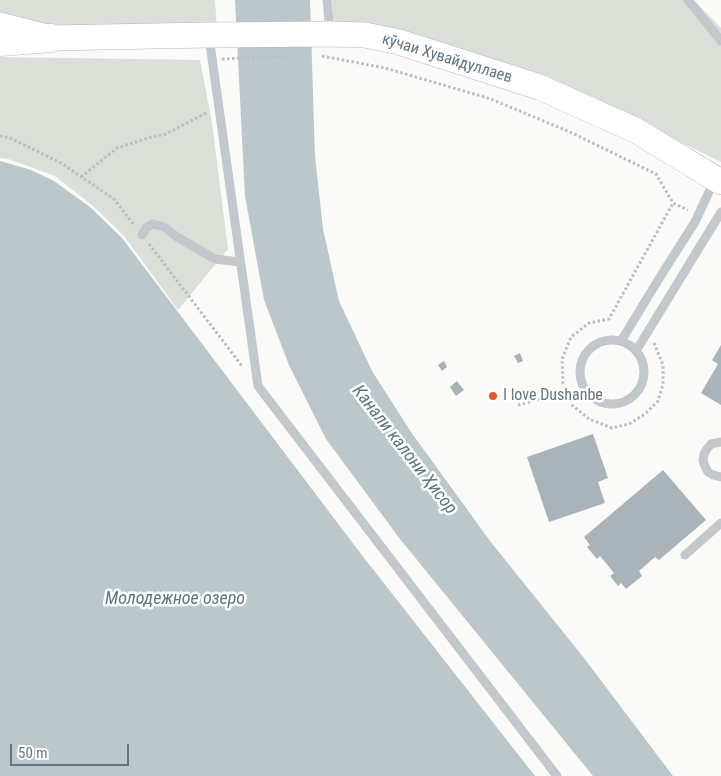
<!DOCTYPE html>
<html>
<head>
<meta charset="utf-8">
<style>
	body { margin:0 }
	#map { position:relative; width:721px; height:776px; overflow:hidden; background:#fafaf8; font-family:"Roboto Condensed",sans-serif }
	canvas { display:block }
	.scale { position:absolute; left:10px; top:744px; width:119px; height:22px; box-sizing:border-box; border:2px solid #657683; border-top:0; padding-left:6px; font-size:15px; line-height:18px; white-space:nowrap; color:#657683; -webkit-text-stroke:4px #fff; paint-order:stroke }
</style>
</head>
<body>
<div id="map">
<canvas width="721" height="776"></canvas>
<div class="scale">50 m</div>
</div>
<script>
const c = document.querySelector('canvas').getContext('2d');
c.lineJoin = 'round';
function fillPath(path, color) {
  c.fillStyle = color;
  c.fill(path, 'evenodd');
}
function toPath(rows) {
  const path = new Path2D();
  for (const r of rows) {
    if (r.length === 3) {
      path.moveTo(r[0] + r[2], r[1]);
      path.arc(r[0], r[1], r[2], 0, 2 * Math.PI);
      continue;
    }
    path.moveTo(r[0], r[1]);
    for (let i = 2; i < r.length; i += 2) path.lineTo(r[i], r[i + 1]);
  }
  return path;
}
function stroke(path, color, width, dash) {
  c.strokeStyle = color;
  c.lineWidth = width;
  c.lineCap = dash ? 'butt' : 'round';
  c.setLineDash(dash || []);
  c.stroke(path);
}
function drawText(font, color, halo, rows, align = 'center') {
  c.font = font + ' "Roboto Condensed",sans-serif';
  c.lineWidth = 5;
  c.setLineDash([]);
  c.textBaseline = 'middle';
  c.strokeStyle = halo;
  c.fillStyle = color;
  for (const [text, x, y, turn = 0] of rows) {
    c.save();
    c.translate(x, y);
    c.rotate((+turn || 0) * Math.PI / 180);
    c.textAlign = isNaN(turn) ? turn : align;
    if (halo) c.strokeText(text, 0, 0);
    c.fillText(text, 0, 0);
    c.restore();
  }
}
fillPath(toPath([
	[0,0,215,0,217,30,27,29,0,16],
	[332,0,694,0,721,28,721,162,626,116,334,29],
	[0,57,200,60,212,123,228,249,178,310,124,236,93,206,55,176,8,159,0,158]
]), '#dadfd7');
fillPath(toPath([
	[235,0,310,0,315,156,323,229,339,301,372,371,411,432,490,541,584,658,673,776,593,776,400,539,326,439,289,365,264,300,245,196],
	[0,161,31,170,54,181,90,207,122,238,361,554,535,776,0,776]
]), '#bbc7cb');
fillPath(toPath([
	[721,345,721,405,701,393,718,364,712,360],
	[520,353,523,361,518,363,514,356],
	[444,361,447,367,442,371,438,365],
	[457,381,464,390,456,396,450,387],
	[593,434,608,478,598,482,605,503,549,522,527,457],
	[663,470,706,520,659,560,655,557,639,571,642,576,626,589,621,583,618,586,610,576,614,573,600,556,597,559,587,547,590,545,584,537]
]), '#aab3b9');
const secondary = toPath([
	[0,25,51,38,208,35,330,34,365,35,399,42,539,87,635,130,721,182]
]);
const highway = toPath([
	[0,42,51,38]
]);
stroke(secondary, '#b3babf', 26);
stroke(highway, '#b4b9bd', 29);
stroke(toPath([
	[322,56,385,68,491,99,570,132,656,174,673,203,688,210],
	[222,59,291,56],
	[0,136,10,138,61,163,114,199,134,225],
	[81,177,117,148,151,137,166,134,208,112],
	[149,244,242,366],
	[654,343,663,365,663,384,658,401,645,414,629,424,612,428,589,419,572,405,563,383,562,359,571,337,589,323,609,319,673,203],
	[518,405,567,392]
]), '#bbbfc2', 3, [2.5, 2.5]);
stroke(toPath([
	[327,0,330,32],
	[688,0,721,41],
	[209,37,258,386,557,776],
	[142,235,146,228,153,224,164,227,177,237,215,259,240,262],
	[612,372,32],
	[621,341,660,277,695,222,715,179],
	[636,351,721,212],
	[721,442,711,444,707,449,704,454,703,461,705,466,708,472,713,475,721,477],
	[685,555,721,523]
]), '#c3c8cc', 9);
stroke(secondary, '#fff', 25);
stroke(highway, '#fff', 28);
for (const [x, y, r, color] of [
	[493,396,5,"#e4572e"]
]) {
  const dot = new Path2D();
  dot.arc(x, y, r, 0, 2 * Math.PI);
  c.fillStyle = color;
  c.fill(dot);
  stroke(dot, '#fff', 2);
}
drawText('16px', '#657683', '#fff', [
	["кӯчаи Хувайдуллаев",447,59,17]
]);
drawText('16px', '#657683', '#fff', [
	["I love Dushanbe",503,396]
], 'left');
drawText('italic 18px', '#60757c', '#fff', [
	["Канали калони Ҳисор",404,450,52],
	["Молодежное озеро",175,599]
]);
</script>
</body>
</html>
